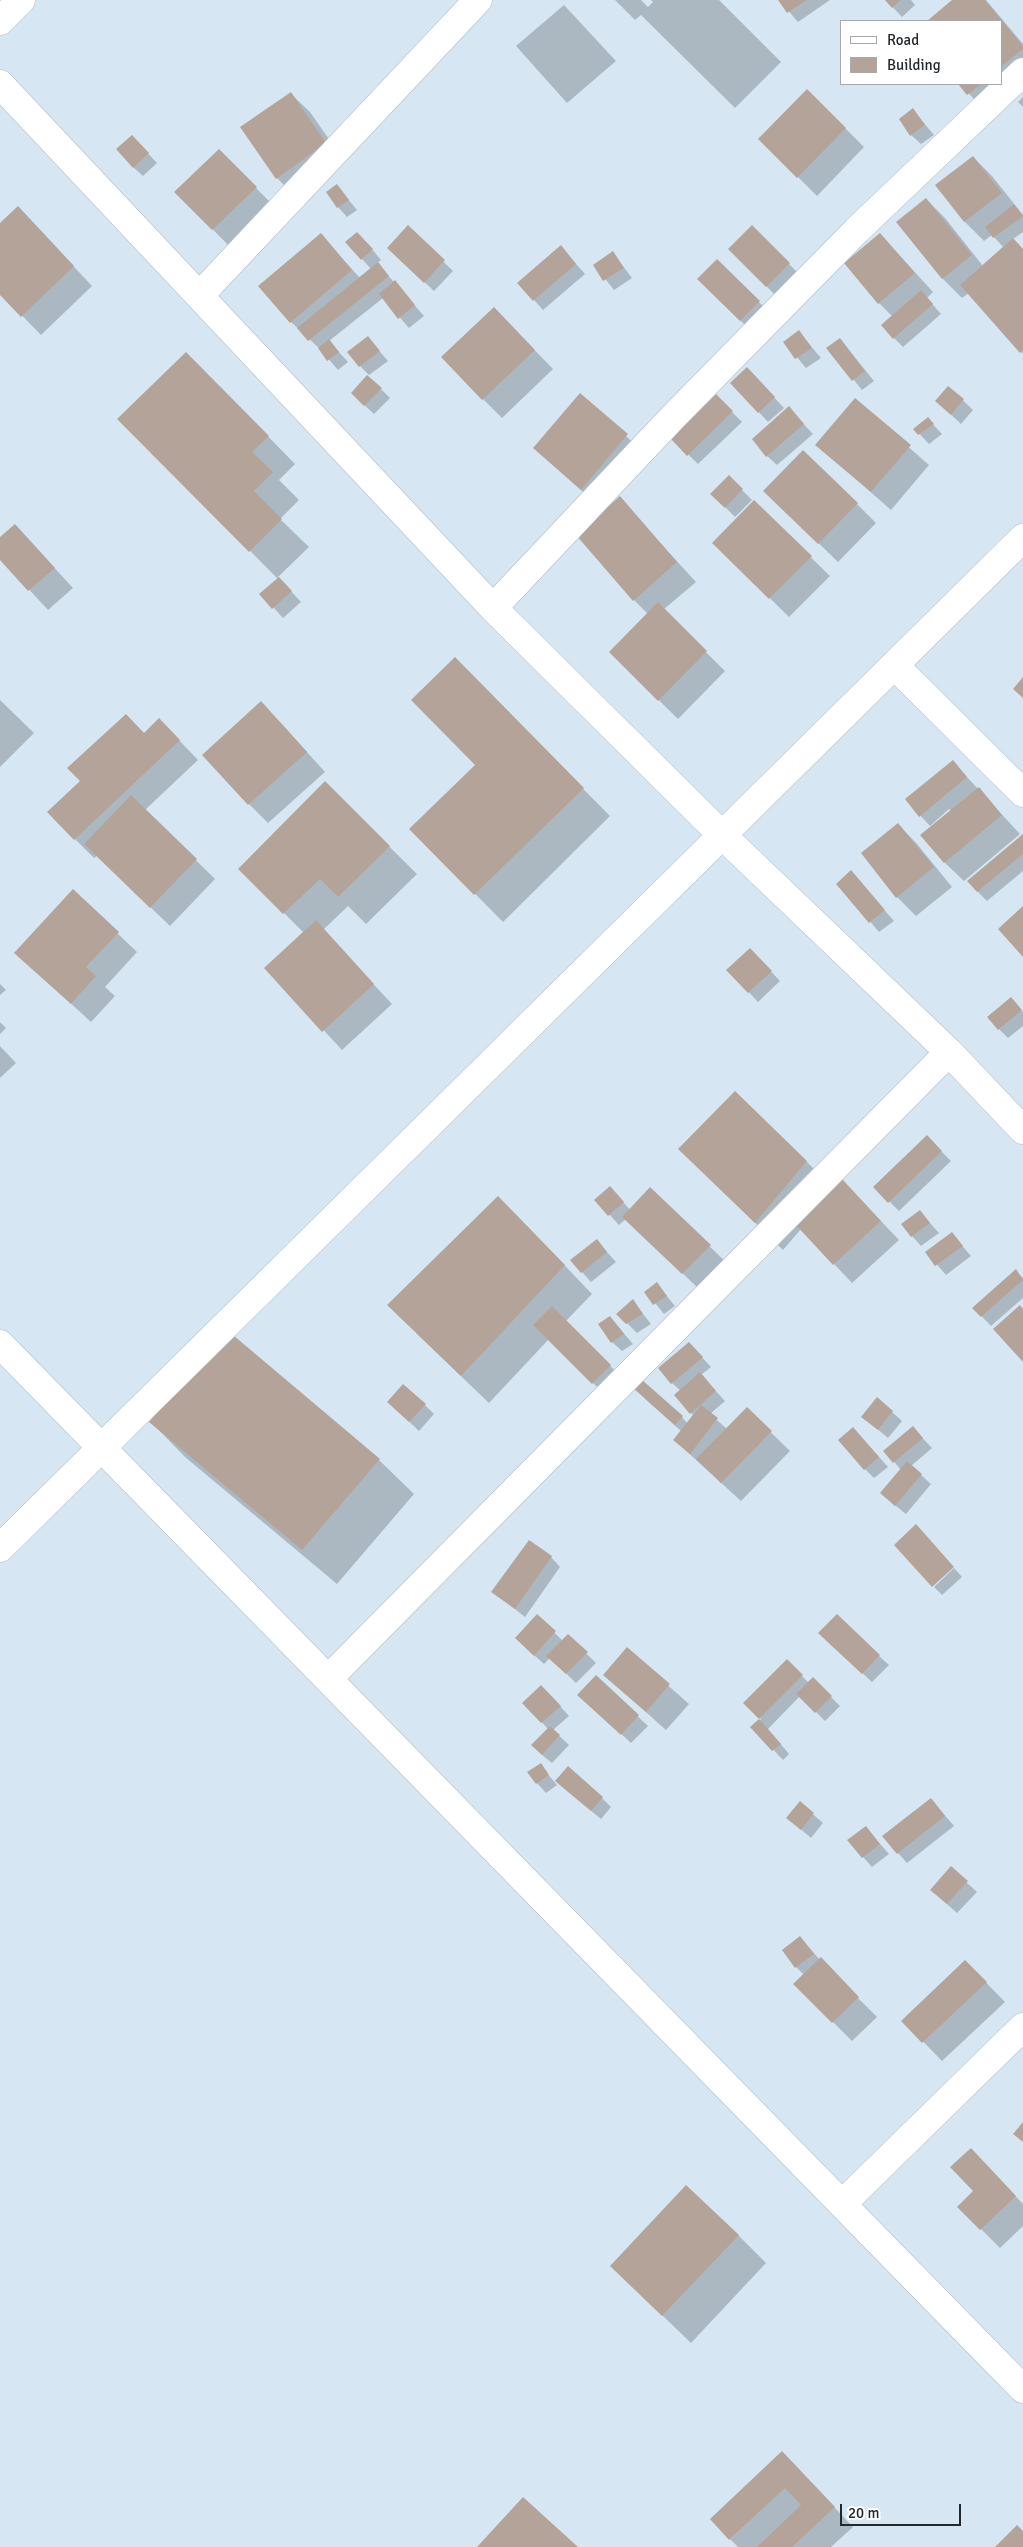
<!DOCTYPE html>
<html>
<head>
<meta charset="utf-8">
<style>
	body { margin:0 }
	#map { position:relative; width:1023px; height:2547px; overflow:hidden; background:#d6e7f3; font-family:Signika,sans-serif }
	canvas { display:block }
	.legend { position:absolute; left:840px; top:20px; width:162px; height:65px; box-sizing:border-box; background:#fff; border:1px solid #a7a9ab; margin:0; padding:6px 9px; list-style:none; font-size:15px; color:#22282c }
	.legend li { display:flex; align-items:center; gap:10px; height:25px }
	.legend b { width:25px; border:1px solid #a7a9ab }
	.scale { position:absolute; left:840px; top:2504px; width:121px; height:22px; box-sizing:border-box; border:2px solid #22282c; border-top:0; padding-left:6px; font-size:15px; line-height:18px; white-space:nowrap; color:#22282c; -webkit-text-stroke:4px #fff; paint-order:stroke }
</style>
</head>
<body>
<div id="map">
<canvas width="1023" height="2547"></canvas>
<ul class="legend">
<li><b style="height:6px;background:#fff"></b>Road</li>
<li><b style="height:14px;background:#b4a399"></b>Building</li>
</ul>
<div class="scale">20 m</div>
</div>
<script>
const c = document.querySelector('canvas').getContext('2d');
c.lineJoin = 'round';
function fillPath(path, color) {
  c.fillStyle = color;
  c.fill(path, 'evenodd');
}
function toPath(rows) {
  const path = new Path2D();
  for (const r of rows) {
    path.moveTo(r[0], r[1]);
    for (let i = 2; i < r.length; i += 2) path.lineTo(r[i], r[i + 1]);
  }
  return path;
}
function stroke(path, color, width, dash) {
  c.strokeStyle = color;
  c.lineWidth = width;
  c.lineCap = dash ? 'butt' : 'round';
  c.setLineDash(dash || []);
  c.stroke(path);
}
fillPath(toPath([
	[615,0,641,0,648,7,653,2,651,0,719,0,781,62,735,108,641,15,635,20],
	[830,0,798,22,780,1,781,0],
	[886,0,911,0,915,5,902,17],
	[954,0,986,0,1023,44,1023,84,987,113,960,84,1002,84,1002,21,928,21],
	[564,5,616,61,567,103,516,46],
	[290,93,310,112,345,162,296,197,277,178],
	[1023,97,1023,107,1018,102],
	[913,110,934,135,921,144,911,135],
	[845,128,864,147,817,196,760,139],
	[141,146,157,163,143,176,133,167],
	[973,157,992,176,1023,215,1023,232,1013,239,1023,249,1023,354,969,293,962,298,943,279,897,222,926,199,945,218,983,266,1004,248,992,235,984,241,965,222,936,185],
	[238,170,275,207,232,249,176,192],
	[337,186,357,210,347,217,338,207],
	[0,225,37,227,92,286,41,335,0,293],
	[408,227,453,271,434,291,398,257],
	[752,227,799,274,776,296,730,249],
	[320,234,360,278,371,269,362,259,367,243,381,260,377,263,424,316,409,328,383,298,329,341,348,362,338,370,320,349,291,322],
	[880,234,933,292,927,298,941,314,903,347,894,338,893,317,879,303],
	[561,247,585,274,543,310,534,300],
	[613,253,632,278,614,290,594,265],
	[717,261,768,311,750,330,699,279],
	[513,328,553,369,502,418,483,399],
	[799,332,821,358,806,368,784,342],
	[368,338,388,361,369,375,360,366],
	[840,339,874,381,862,390,828,348],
	[756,378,784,408,768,422,732,383],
	[214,381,295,464,279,480,299,500,280,519,309,547,278,577,301,602,283,618,261,594,278,579,119,419],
	[949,387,973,410,961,424,946,410],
	[381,389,390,398,374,414,362,403],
	[580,395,646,454,601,508,534,448],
	[716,396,742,422,698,464,672,439],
	[855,400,929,465,891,510,817,445],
	[798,418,813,434,777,465,767,456],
	[928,419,942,434,929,444,915,429],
	[729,477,752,500,735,517,712,494],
	[765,491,857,504,876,523,838,562],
	[619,498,696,582,663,610,725,671,678,719,610,652,648,614,634,600],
	[754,502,830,576,789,617,714,543],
	[15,525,73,588,48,610,0,558,0,539],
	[455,659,610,816,503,922,411,829,477,765],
	[0,700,34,733,0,767],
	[280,722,325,772,268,823,249,804],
	[144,734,178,739,198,760,145,810,215,879,170,926,97,856,94,858,75,839],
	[953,762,1020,834,964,881,944,862,951,811,949,809,930,826,906,800],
	[325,783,417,874,366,924,348,906,323,930,392,1004,342,1050,266,968,304,933,240,869],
	[898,824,917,844,952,887,916,916,897,897],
	[1023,836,1023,871,987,901,977,891],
	[851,872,894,921,879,932,838,884],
	[73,891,137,952,105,987,115,996,91,1022,16,953],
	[759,959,780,981,758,1002,728,970],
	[0,984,6,990,0,995],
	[1020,1009,1023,1012,1023,1026,1008,1038,999,1029],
	[0,1022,6,1028,0,1034],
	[0,1046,16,1063,0,1078],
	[927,1137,951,1161,899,1211,875,1187],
	[806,1161,834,1189,861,1200,899,1240,852,1283,801,1229,783,1250,707,1176],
	[650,1189,729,1265,702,1292,626,1219,619,1225,596,1200,619,1197,630,1210],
	[920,1212,939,1233,921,1246,912,1236],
	[526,1225,592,1294,566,1321,629,1385,612,1402,549,1339,489,1403,416,1333],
	[952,1234,971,1256,946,1275,926,1252],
	[597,1241,616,1262,591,1282,572,1261],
	[1016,1271,1023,1278,1023,1298,991,1326,974,1308],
	[657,1284,675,1306,664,1314,646,1292],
	[633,1301,651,1324,637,1333,618,1314],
	[610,1317,633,1344,622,1351,612,1342],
	[698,1353,711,1367,701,1375,725,1401,710,1414,727,1429,747,1409,790,1451,741,1501,684,1449,681,1431,644,1398,682,1417,687,1423,693,1415,676,1396,681,1391,672,1383],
	[425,1405,434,1414,419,1431,398,1411],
	[892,1412,902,1421,888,1438,863,1417],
	[151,1422,379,1460,414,1494,337,1584,185,1457],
	[913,1428,932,1448,911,1466,931,1484,906,1514,891,1502,901,1470,885,1451],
	[862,1438,888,1467,874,1478,865,1469],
	[551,1557,560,1567,525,1617,493,1592],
	[954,1568,962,1577,942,1595,934,1587],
	[537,1616,563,1641,568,1636,596,1663,576,1683,550,1658,544,1664,526,1648],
	[829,1643,879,1656,889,1665,872,1682],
	[627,1649,689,1704,666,1730,604,1675],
	[787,1661,809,1683,813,1679,840,1706,825,1721,800,1696,768,1729,789,1754,783,1760,752,1727,761,1719,745,1703],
	[596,1677,648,1726,631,1743,589,1704],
	[551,1696,569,1716,553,1730,569,1745,552,1763,542,1755,548,1729,524,1703],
	[540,1765,557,1785,546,1793,537,1783],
	[566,1790,602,1798,611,1807,601,1819],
	[931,1799,954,1826,907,1863,898,1853],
	[800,1803,823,1823,811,1838,788,1818],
	[866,1828,889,1854,872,1867,863,1857],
	[951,1868,977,1892,957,1913,941,1899],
	[800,1937,820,1960,877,2017,852,2041,795,1984,804,1975,796,1967],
	[965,1961,1005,2002,942,2061,903,2021],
	[990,2169,1023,2204,1023,2226,1000,2248,959,2207,975,2191],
	[738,2235,766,2263,691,2343,611,2266],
	[801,2472,853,2527,831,2547,738,2547,730,2539]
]), '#0003');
fillPath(toPath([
	[778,0,807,0,787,13],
	[885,0,901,0,892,8],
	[952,0,985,0,1023,46,1023,49,1002,66,1002,21,927,21],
	[958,84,981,84,967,95],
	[807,89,846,128,797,178,758,139],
	[291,92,326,143,276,179,240,127],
	[913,108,925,125,910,136,899,119],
	[132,135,149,153,133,168,116,149],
	[219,149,257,187,212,230,174,192],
	[973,156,1002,193,964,222,935,185],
	[337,184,349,200,337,208,326,192],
	[926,198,972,255,942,279,896,222],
	[1014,204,1023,216,993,238,985,227],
	[18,206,74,266,21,317,0,295,0,223],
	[408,225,445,260,424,283,387,248],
	[752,225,790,263,766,287,728,249],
	[357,232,373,249,361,260,345,242],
	[321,233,352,270,290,323,258,286],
	[880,233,915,273,878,304,844,263],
	[1013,238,1023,249,1023,350,1020,353,960,285],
	[561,245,576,264,533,301,517,283],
	[613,251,624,268,603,281,593,265],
	[717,259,760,301,740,321,697,279],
	[378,262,389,276,308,341,297,328],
	[395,280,415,305,398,319,379,294],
	[921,290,933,304,893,339,881,325],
	[494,307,535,350,482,400,441,357],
	[799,330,812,348,795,359,783,342],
	[368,336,380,351,359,367,347,352],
	[840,338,865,371,852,381,826,348],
	[329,339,339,352,327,361,318,348],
	[186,352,269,436,252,452,273,472,254,491,282,519,249,552,117,419],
	[747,367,775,397,758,413,730,383],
	[367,375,382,388,364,406,351,393],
	[948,386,964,399,951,415,935,401],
	[580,393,628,434,581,490,533,448],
	[716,394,733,411,687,456,671,439],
	[855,398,911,445,871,492,815,445],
	[789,406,804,424,766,457,752,439],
	[928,417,934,424,918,435,913,429],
	[803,450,858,503,818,544,763,491],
	[729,475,743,489,725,508,710,494],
	[620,496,677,562,633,601,576,535],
	[754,500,812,556,769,599,712,543],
	[15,524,55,568,28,591,0,560,0,537],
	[279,577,292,591,272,609,259,594],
	[658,602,707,651,658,701,609,652],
	[455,657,584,788,474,895,409,829,475,765,411,700],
	[1023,677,1023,698,1013,689],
	[261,701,307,752,248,805,202,755],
	[126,714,144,733,159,718,180,740,74,840,47,812,80,781,67,768],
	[953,760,967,777,919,817,905,799],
	[325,781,390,846,338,897,320,879,283,914,238,869],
	[979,787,1002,815,944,863,920,835],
	[131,795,197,859,150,908,84,844],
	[898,823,934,867,896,898,861,853],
	[1023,834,1023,854,977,892,967,881],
	[851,870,885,910,869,923,836,884],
	[73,889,119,932,86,967,96,976,71,1004,14,953],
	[1023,906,1023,957,998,929],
	[316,920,374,984,322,1032,264,968],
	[750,948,772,971,748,993,726,970],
	[1011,997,1022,1010,998,1030,987,1017],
	[735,1091,807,1161,755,1223,678,1149],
	[927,1135,942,1151,888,1203,873,1187],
	[842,1179,881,1221,833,1265,795,1224],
	[610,1186,624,1202,608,1216,594,1200],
	[650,1187,711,1245,682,1274,622,1217],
	[498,1196,565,1265,461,1376,387,1305],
	[920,1210,930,1223,911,1237,901,1224],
	[952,1232,963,1246,935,1266,925,1252],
	[597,1239,607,1252,581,1273,570,1260],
	[1016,1269,1023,1280,981,1317,972,1308],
	[657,1282,667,1296,653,1305,644,1292],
	[633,1299,643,1314,626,1324,616,1314],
	[1020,1305,1023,1309,1023,1362,993,1329],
	[552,1306,611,1365,592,1384,533,1325],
	[610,1316,624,1334,611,1343,598,1324],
	[227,1330,380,1459,302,1550,149,1422],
	[689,1342,703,1357,671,1384,658,1368],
	[700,1372,716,1391,690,1414,674,1395],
	[641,1379,683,1416,675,1425,633,1388],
	[403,1384,426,1404,409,1422,387,1402],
	[877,1397,893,1411,878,1430,861,1417],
	[701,1405,718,1418,690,1454,673,1440],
	[747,1407,772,1431,721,1483,696,1459],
	[913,1426,923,1438,893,1463,883,1451],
	[853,1427,879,1457,864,1470,838,1440],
	[907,1461,922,1474,895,1506,880,1493],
	[916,1524,954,1567,932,1587,894,1545],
	[529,1540,552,1556,515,1609,491,1592],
	[537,1614,556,1631,534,1656,515,1638],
	[837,1614,880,1655,862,1674,818,1633],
	[568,1634,588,1652,566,1674,546,1656],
	[627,1647,670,1684,646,1712,603,1675],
	[787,1659,803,1675,759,1719,743,1703],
	[596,1675,639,1715,621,1735,577,1695],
	[813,1677,832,1696,815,1713,796,1694],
	[541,1685,561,1706,541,1723,522,1703],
	[759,1719,781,1744,772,1751,750,1727],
	[550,1726,560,1735,542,1755,531,1745],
	[541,1763,549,1775,536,1784,527,1772],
	[568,1766,603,1797,591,1811,555,1781],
	[931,1798,945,1816,897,1854,882,1836],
	[800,1801,814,1813,801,1830,786,1818],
	[866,1826,880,1844,862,1858,847,1840],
	[951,1866,968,1881,947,1904,930,1890],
	[800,1936,814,1954,795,1968,782,1950],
	[821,1957,859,1997,832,2023,793,1984],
	[965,1960,987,1982,922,2043,901,2021],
	[1023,2122,1023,2142,1013,2134],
	[971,2148,1016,2196,980,2230,957,2207,973,2191,950,2167],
	[686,2185,739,2235,662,2316,610,2266],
	[782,2451,835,2507,792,2547,757,2547,801,2505,785,2488,729,2540,710,2519],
	[523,2497,578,2547,477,2547],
	[1017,2525,1023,2531,1023,2547,995,2547]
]), '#b4a399');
const minor = toPath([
	[0,21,21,0],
	[0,84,493,608,722,835,949,1052,1023,1130],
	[200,295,478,0],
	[493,608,673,417,857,230,1023,72],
	[894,665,1023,793],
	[0,1344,1023,2389],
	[0,1548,1023,538],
	[328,1679,949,1052],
	[842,2204,1023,2027]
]);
stroke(minor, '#acbdc8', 29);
stroke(minor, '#fff', 28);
</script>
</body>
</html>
